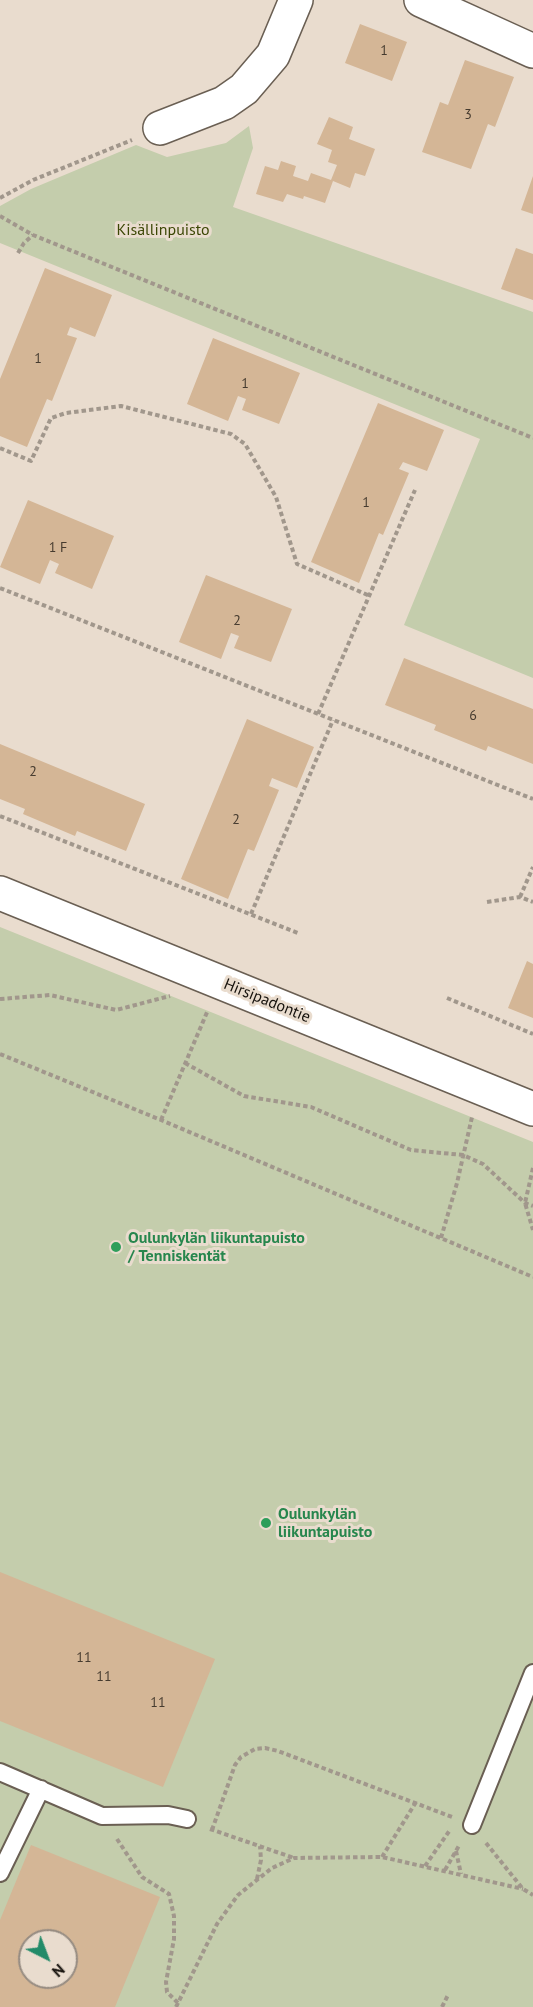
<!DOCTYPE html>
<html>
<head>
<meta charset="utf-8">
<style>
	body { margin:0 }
	#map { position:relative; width:533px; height:2007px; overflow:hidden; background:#e9dcce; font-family:"PT Sans",sans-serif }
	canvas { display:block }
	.north { position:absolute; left:18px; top:1929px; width:60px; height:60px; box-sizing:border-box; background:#e9dcce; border:2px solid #958b81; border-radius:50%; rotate:138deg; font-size:16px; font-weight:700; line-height:24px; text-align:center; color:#16120d }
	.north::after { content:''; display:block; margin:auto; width:21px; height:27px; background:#228b69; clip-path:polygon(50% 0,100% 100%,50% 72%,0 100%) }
</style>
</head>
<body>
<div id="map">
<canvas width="533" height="2007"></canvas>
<div class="north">N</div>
</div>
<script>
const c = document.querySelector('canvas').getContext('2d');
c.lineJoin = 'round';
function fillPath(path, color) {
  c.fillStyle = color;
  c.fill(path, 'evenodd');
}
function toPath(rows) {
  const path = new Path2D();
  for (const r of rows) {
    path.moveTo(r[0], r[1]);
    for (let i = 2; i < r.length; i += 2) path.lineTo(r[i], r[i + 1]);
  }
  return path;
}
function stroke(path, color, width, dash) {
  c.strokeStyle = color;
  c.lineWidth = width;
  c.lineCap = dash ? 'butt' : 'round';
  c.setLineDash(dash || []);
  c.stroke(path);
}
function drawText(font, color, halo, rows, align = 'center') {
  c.font = font + ' "PT Sans",sans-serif';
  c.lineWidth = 6;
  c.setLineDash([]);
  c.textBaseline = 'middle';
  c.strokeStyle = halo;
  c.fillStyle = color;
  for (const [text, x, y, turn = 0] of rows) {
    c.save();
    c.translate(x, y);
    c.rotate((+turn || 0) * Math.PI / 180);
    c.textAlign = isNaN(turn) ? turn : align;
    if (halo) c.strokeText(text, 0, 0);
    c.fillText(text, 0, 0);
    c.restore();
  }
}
fillPath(toPath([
	[249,126,253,148,233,207,533,312,533,678,404,625,480,439,0,243,0,206,31,189,136,145,167,157,226,143],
	[0,927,533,1142,533,2007,0,2007],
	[30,1941,66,1941,66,1977,30,1977]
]), '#c4cdac');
fillPath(toPath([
	[360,24,407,42,392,81,345,63],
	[465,60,514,77,495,127,488,124,471,169,422,152,440,102,448,105],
	[329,117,353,127,349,139,375,149,365,176,355,173,350,188,333,181,325,203,304,196,303,199,287,194,283,202,256,194,265,166,278,170,281,161,296,166,293,176,308,181,311,173,331,180,337,165,328,162,332,150,317,144],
	[533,176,533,214,521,210],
	[516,248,533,254,533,300,501,289],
	[45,268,112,295,95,337,70,327,67,335,77,338,52,401,47,399,27,447,0,436,0,379],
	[213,338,300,373,279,424,242,410,246,399,238,396,228,421,187,404],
	[378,403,444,430,427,471,403,462,399,469,409,473,383,535,379,533,359,583,311,562],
	[28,500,114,536,92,589,55,573,59,564,50,560,40,584,0,567],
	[206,575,292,609,271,662,234,648,239,636,231,633,221,659,179,642],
	[404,658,533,709,533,764,488,746,486,751,434,730,436,725,385,705],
	[247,719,314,747,297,788,272,778,269,786,279,790,254,851,248,849,228,899,181,879],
	[0,744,145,804,126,851,77,831,75,836,23,814,25,809,0,799],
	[527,961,533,964,533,1018,508,1008],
	[0,1572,215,1659,163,1787,0,1721],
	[31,1845,160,1897,115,2007,0,2007,0,1920],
	[30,1941,66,1941,66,1977,30,1977]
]), '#d4b696');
const service = toPath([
	[0,1772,102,1816,168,1815,187,1819],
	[472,1825,533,1673],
	[0,1873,41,1789]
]);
const minor = toPath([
	[421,0,533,51],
	[160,128,224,103,244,89,273,55,296,0]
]);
const tertiary = toPath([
	[0,893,533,1109]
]);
stroke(service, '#6a5f53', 20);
stroke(minor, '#6a5f53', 36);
stroke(tertiary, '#6a5f53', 36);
stroke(toPath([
	[0,198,33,180,132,140],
	[0,216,33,235,533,438],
	[18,253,24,243,33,235],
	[0,448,31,461,51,418,66,413,121,406,231,434,245,444,276,497,297,564,370,596],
	[0,588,533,799],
	[318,714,415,490],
	[0,816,298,933],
	[520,897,533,867],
	[487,902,520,897,533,902],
	[251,914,333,720],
	[447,998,533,1034],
	[0,999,50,995,116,1010,170,996],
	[0,1054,161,1120,533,1277],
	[185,1063,244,1096,311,1107,411,1150,463,1155,483,1164,525,1203,533,1206],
	[161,1120,208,1010],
	[533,1168,525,1203,533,1230],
	[441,1238,457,1183,472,1117],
	[210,1829,294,1858],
	[212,1830,235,1765,241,1757,255,1749,265,1748,278,1751,452,1817],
	[117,1839,142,1877,169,1894,174,1916,174,1939,166,1982,167,1992,178,2003],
	[486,1843,523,1889,533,1895],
	[456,1851,461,1874],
	[382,1857,416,1802],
	[425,1866,450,1830],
	[445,1870,460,1844],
	[257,1879,261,1860,260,1846],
	[176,2007,217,1924,238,1895,272,1868,294,1858,382,1857,523,1889],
	[442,2007,448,1995]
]), '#a1978c', 4, [4.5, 3]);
stroke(service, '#fff', 16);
stroke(minor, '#fff', 33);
stroke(tertiary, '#fff', 33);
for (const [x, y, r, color] of [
	[116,1247,6,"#2e9e5b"],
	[266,1523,6,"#2e9e5b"]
]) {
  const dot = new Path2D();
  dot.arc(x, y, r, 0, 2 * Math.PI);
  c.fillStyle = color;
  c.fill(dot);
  stroke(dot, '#e9dcce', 2);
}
drawText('14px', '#463b2f', null, [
	["1",384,51],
	["3",468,115],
	["1",38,359],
	["1",245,384],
	["1",366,503],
	["1 F",58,548],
	["2",237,621],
	["6",473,716],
	["2",33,772],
	["2",236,820],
	["11",84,1658],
	["11",104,1677],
	["11",158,1703]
]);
drawText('16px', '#3c4705', '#e9dcce', [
	["Kisällinpuisto",163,230]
]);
drawText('16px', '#16120d', '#e9dcce', [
	["Hirsipadontie",267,1001,22]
]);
drawText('bold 16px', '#27864d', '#e9dcce', [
	["Oulunkylän liikuntapuisto",128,1238],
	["/ Tenniskentät",128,1256],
	["Oulunkylän",278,1514],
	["liikuntapuisto",278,1532]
], 'left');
</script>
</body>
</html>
